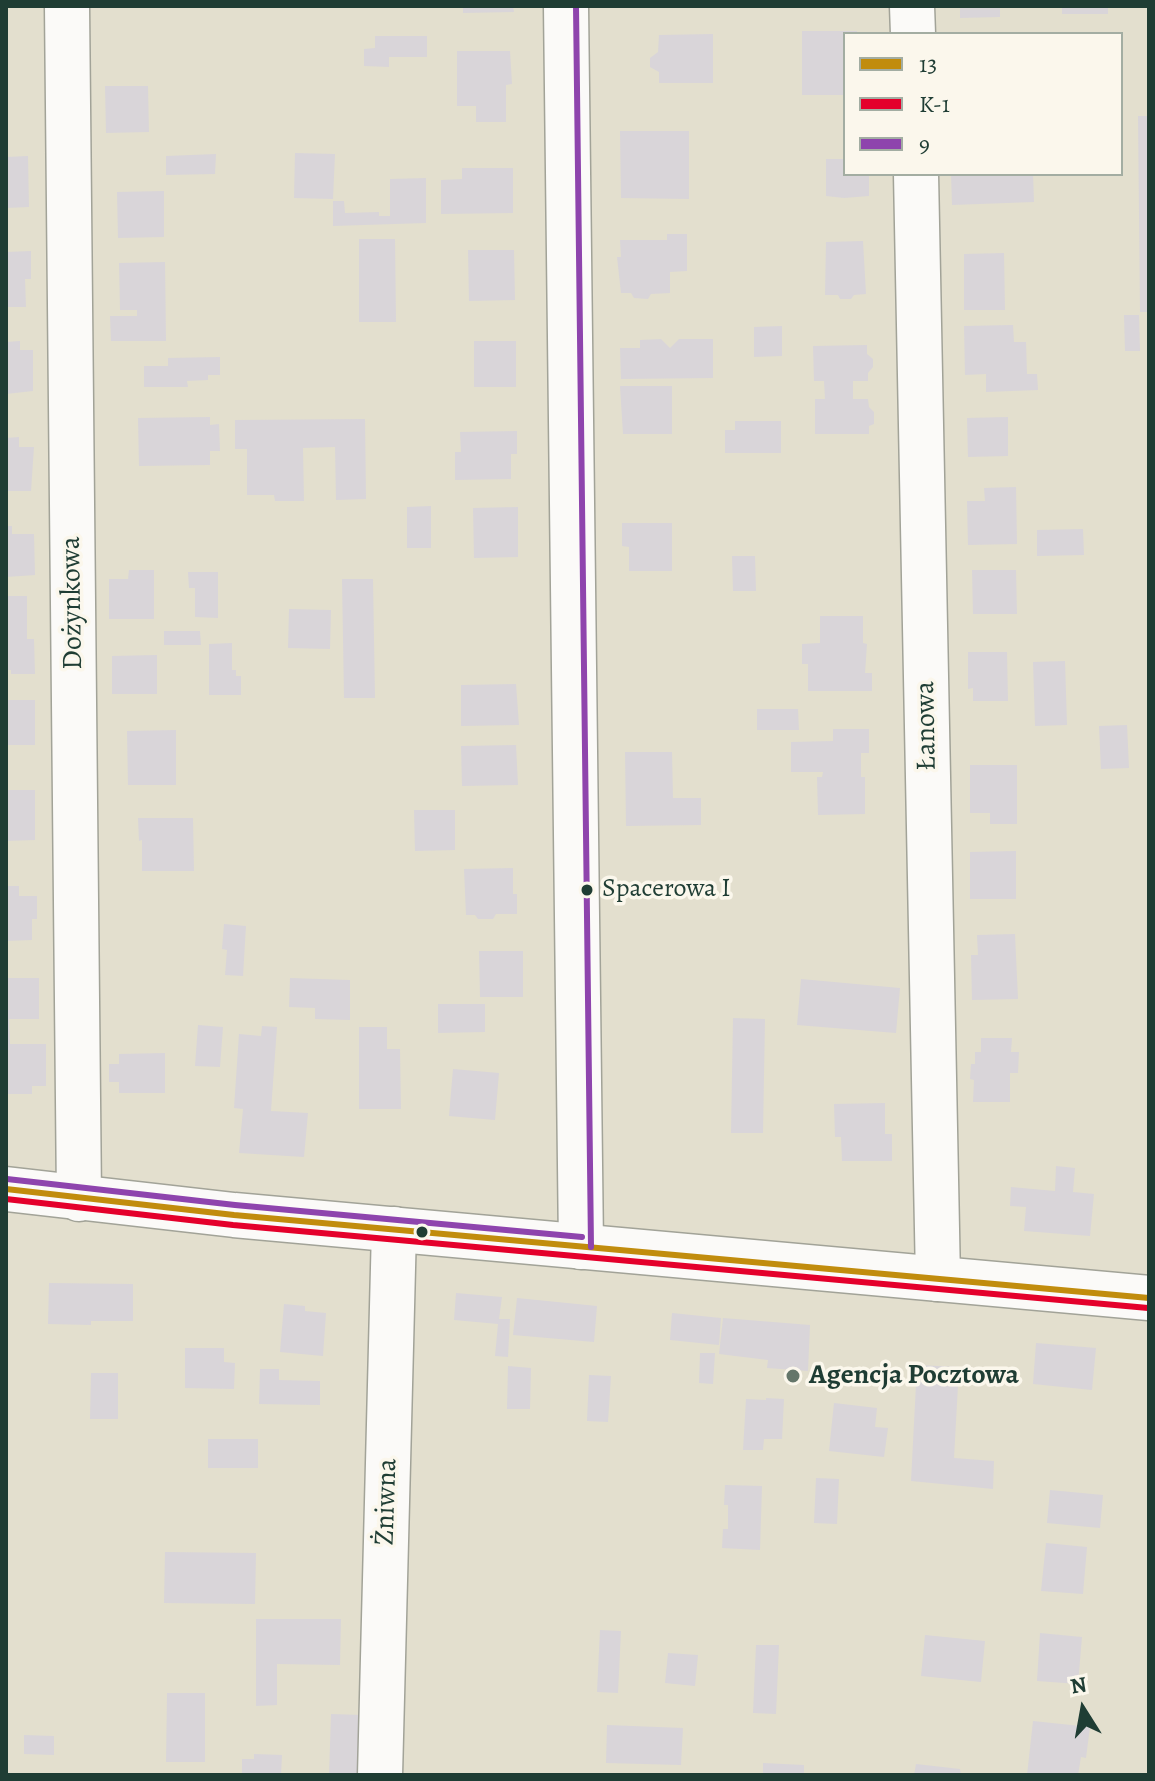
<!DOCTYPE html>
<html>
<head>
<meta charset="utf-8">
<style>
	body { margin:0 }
	#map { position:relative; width:1155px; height:1781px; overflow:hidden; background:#e3dfce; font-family:Alegreya,serif }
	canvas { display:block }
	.frame { position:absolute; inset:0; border:8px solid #1f3d34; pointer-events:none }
	.legend { position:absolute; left:843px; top:32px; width:280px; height:144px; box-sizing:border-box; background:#fbf7ec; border:2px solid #a3ada2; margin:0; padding:10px 14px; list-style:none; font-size:24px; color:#1f3d34 }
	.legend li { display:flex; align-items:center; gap:16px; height:40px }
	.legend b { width:40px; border:2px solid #a3ada2 }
	.north { position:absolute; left:1043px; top:1669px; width:80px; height:80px; -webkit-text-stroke:6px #fbf7ec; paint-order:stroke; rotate:349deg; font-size:22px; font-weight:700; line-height:32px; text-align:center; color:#1f3d34 }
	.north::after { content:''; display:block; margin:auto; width:28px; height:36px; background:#1f3d34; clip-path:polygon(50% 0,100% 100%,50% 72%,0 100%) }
</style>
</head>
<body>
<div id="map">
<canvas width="1155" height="1781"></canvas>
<div class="frame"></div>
<ul class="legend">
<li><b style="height:10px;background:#c18c0d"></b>13</li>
<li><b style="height:10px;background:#e4002b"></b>K-1</li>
<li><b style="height:10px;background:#8e44ad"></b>9</li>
</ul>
<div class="north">N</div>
</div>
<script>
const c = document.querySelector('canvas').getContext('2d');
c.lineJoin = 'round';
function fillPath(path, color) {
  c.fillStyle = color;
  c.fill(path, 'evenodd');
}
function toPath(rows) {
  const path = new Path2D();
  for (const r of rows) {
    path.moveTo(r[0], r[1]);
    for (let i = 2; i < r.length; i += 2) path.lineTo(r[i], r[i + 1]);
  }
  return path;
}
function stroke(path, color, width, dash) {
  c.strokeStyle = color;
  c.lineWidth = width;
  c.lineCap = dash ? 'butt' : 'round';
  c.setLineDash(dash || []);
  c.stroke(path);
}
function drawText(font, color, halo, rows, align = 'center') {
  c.font = font + ' Alegreya,serif';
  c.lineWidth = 7;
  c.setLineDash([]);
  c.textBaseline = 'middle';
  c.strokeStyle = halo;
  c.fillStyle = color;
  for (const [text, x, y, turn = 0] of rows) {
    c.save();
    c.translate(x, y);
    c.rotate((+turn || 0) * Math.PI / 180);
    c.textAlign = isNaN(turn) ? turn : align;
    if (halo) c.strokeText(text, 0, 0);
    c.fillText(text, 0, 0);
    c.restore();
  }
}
fillPath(toPath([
	[463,6,513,6,514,12,463,13],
	[960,6,1000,6,1000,17,960,18],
	[1062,6,1108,6,1108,14,1062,14],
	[802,31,857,31,857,34,845,34,845,95,802,95],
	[713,34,713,83,659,83,659,72,650,67,650,58,658,52,659,35],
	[375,36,427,36,427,57,389,57,389,67,364,66,364,49,375,48],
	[457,51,510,51,512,84,506,85,506,122,476,122,476,106,457,106],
	[105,86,148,86,149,132,106,133],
	[1138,116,1149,116,1149,312,1140,312],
	[620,131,689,131,689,199,621,198],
	[295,153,335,154,333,199,294,198],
	[216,154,215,174,166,175,166,156],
	[28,156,29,207,6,208,6,157],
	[826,159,845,159,845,174,869,174,869,196,844,198,826,196],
	[462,168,513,168,513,213,441,214,441,180,462,179],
	[951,174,1033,174,1034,202,952,205],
	[426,178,426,223,333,226,333,201,344,201,345,213,379,212,379,216,390,216,390,179],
	[164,191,164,237,118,238,117,192],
	[667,234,687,234,687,271,670,272,670,293,651,294,648,299,634,298,631,293,621,293,617,257,621,257,620,240,667,240],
	[359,239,395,239,396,322,359,322],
	[863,241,866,294,854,295,851,299,840,299,838,295,825,295,826,242],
	[468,250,514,250,515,300,469,301],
	[31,251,31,279,25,279,26,307,6,307,6,252],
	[1004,253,1005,310,964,310,964,254],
	[165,262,166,341,111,341,110,316,137,316,137,310,120,310,119,263],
	[1124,315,1139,315,1140,351,1125,351],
	[1013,325,1014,342,1026,342,1027,374,1037,374,1038,390,986,392,986,374,965,375,964,326],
	[782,326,782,356,754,357,754,327],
	[661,339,670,348,679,339,713,339,713,378,621,379,620,348,640,348,640,340],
	[20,341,20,350,33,350,33,391,6,394,6,342],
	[474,341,516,341,516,387,474,387],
	[867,345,867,354,873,359,873,367,868,373,868,381,853,381,853,399,868,399,869,407,874,412,874,424,869,426,869,434,815,434,815,399,825,399,824,381,814,381,813,346],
	[220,357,220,375,208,375,208,380,187,381,188,387,144,387,144,366,168,366,168,358],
	[620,386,672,386,672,434,623,434],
	[210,417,210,425,219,424,220,451,210,451,210,465,139,466,138,418],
	[1008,417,1008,456,968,457,967,418],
	[365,419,366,499,336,500,335,447,303,448,304,501,275,501,274,495,247,495,247,449,235,449,235,420],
	[735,421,781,421,781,453,725,453,725,430,735,430],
	[517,431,517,454,511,454,511,479,455,480,455,452,461,452,460,432],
	[19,437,19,447,34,447,31,491,6,491,6,438],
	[1016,487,1017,544,968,545,967,501,985,501,984,488],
	[431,506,431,548,407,548,407,507],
	[518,507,518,557,474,558,473,508],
	[622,523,672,523,672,571,629,571,629,547,622,546],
	[6,526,12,526,12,534,34,534,35,575,6,577],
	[1083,529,1084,555,1037,556,1037,530],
	[732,556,755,556,756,591,733,591],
	[129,570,154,570,154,619,109,619,109,579,128,579],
	[972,570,1016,570,1017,614,973,614],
	[188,572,218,572,218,618,195,617,195,588,189,588],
	[342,579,373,579,375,698,344,698],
	[6,596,27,596,27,639,34,639,35,674,11,674,11,670,6,670],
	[289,609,331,610,330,649,288,648],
	[820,616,863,616,863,643,867,644,865,673,872,673,872,691,808,691,808,664,802,664,802,644,820,643],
	[164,631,200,631,201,645,164,645],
	[232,643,232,670,236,670,236,676,241,676,241,695,209,695,209,644],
	[968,652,1007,652,1008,701,973,701,973,688,968,689],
	[157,655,157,694,112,694,112,656],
	[1065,661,1067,725,1035,726,1033,662],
	[516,684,519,725,461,726,461,685],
	[6,700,35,700,35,745,6,745],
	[757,709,798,709,799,730,757,730],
	[1127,725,1129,768,1101,769,1099,726],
	[833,729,869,729,869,753,861,753,861,777,865,777,865,814,818,815,817,777,822,777,823,772,791,772,791,742,833,741],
	[176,730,176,785,128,785,127,731],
	[516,745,518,785,462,786,461,746],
	[625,752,672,752,673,798,701,798,701,825,626,826],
	[970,765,1017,765,1017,824,990,824,990,813,970,813],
	[6,790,35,790,35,840,6,841],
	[414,810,455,810,455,850,415,851],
	[138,818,193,818,194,871,142,871,142,840,139,841],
	[1016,851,1016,899,970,899,970,852],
	[513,868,513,894,517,894,517,914,496,914,493,919,478,919,475,915,466,915,464,869],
	[6,886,19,886,19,896,37,896,37,919,32,919,32,940,6,941],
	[224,924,246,926,243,976,225,975,227,950,222,949],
	[1015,934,1018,999,972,1000,971,955,978,955,977,935],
	[479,951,523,951,523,997,480,997],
	[6,978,39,978,39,1019,9,1019,10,1044,46,1044,46,1086,32,1086,32,1094,6,1094],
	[290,978,350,980,350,1020,315,1019,315,1008,289,1007],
	[801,979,900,988,896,1033,797,1025],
	[438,1004,485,1004,485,1032,438,1033],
	[733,1018,765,1019,763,1133,731,1133],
	[198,1025,223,1027,220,1067,195,1066],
	[262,1026,277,1027,271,1111,308,1113,304,1157,239,1153,243,1109,234,1108,239,1034,261,1036],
	[359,1027,387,1027,387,1049,400,1049,401,1109,359,1109],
	[981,1038,1012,1038,1011,1052,1019,1052,1018,1073,1010,1073,1010,1102,973,1102,974,1080,970,1079,971,1064,975,1064,975,1052,981,1052],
	[165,1053,165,1093,119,1093,119,1082,109,1082,109,1064,119,1064,119,1054],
	[453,1069,499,1073,495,1120,449,1116],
	[885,1103,885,1134,892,1134,892,1161,842,1161,841,1137,835,1137,834,1104],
	[1056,1166,1075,1168,1073,1192,1094,1194,1090,1236,1024,1231,1026,1207,1010,1206,1011,1187,1055,1191],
	[49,1283,133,1284,133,1321,91,1321,91,1325,48,1324],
	[456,1293,502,1297,499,1319,510,1319,508,1357,495,1356,498,1324,454,1320],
	[517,1298,597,1306,594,1342,513,1335],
	[284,1304,305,1306,305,1311,326,1313,323,1356,280,1352],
	[672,1313,721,1318,719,1345,670,1340],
	[723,1318,810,1325,808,1371,767,1368,768,1360,719,1354],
	[1036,1343,1096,1348,1092,1390,1033,1384],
	[185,1348,224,1348,224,1362,235,1363,234,1389,185,1388],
	[700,1353,715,1353,713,1384,699,1383],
	[917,1365,959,1367,954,1458,994,1461,993,1489,911,1481],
	[508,1366,531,1368,530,1409,507,1409],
	[260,1369,279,1369,279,1380,320,1381,320,1405,259,1404],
	[91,1373,118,1373,118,1419,90,1419],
	[589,1375,611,1376,608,1422,587,1421],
	[766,1398,784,1399,782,1439,764,1439,763,1450,743,1450,746,1399,766,1400],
	[834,1403,877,1408,875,1427,888,1428,884,1457,829,1451],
	[208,1439,258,1439,258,1468,208,1468],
	[816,1478,839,1479,837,1524,814,1523],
	[725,1485,762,1486,760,1550,722,1548,723,1529,728,1529,728,1505,724,1505],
	[1050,1490,1103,1495,1100,1528,1047,1523],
	[1046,1543,1087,1547,1083,1594,1041,1591],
	[165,1552,256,1553,255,1604,164,1603],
	[256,1619,341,1619,340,1665,277,1664,277,1705,256,1706],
	[600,1630,621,1631,618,1693,597,1692],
	[1040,1633,1082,1637,1078,1684,1037,1681],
	[925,1635,985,1641,981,1682,921,1676],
	[756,1645,779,1645,776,1714,753,1713],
	[668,1653,698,1655,695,1686,665,1683],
	[167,1693,205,1693,205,1762,166,1762],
	[331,1714,362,1715,360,1775,329,1775],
	[1033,1721,1090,1727,1086,1758,1081,1757,1078,1775,1027,1775],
	[607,1725,683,1728,681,1765,606,1763],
	[24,1735,54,1736,54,1755,24,1754],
	[254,1754,282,1755,281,1775,242,1775,242,1759,254,1759],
	[763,1763,804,1765,804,1775,763,1775],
	[916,1764,960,1769,961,1775,914,1775]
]), '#d9d5d9');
const minor = toPath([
	[67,6,79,1199],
	[566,6,581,1247],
	[912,6,913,34],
	[916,174,938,1279],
	[380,1775,394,1229]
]);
const major = toPath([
	[6,1189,234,1215,1149,1298]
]);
stroke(minor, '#a2a398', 47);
stroke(major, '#a2a398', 47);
stroke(minor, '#fbfaf8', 44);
stroke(major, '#fbfaf8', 44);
stroke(toPath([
	[6,1189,234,1215,1149,1298]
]), '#c18c0d', 6);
stroke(toPath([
	[6,1199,233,1225,1148,1308]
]), '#e4002b', 6);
stroke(toPath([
	[576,6,591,1247],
	[7,1179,235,1205,582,1237]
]), '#8e44ad', 6);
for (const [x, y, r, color] of [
	[587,890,7,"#1f3d34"],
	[422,1232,7,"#1f3d34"],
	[793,1376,8,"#64766a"]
]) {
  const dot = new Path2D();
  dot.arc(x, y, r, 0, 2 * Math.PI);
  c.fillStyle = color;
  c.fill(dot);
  stroke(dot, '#fbf7ec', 3);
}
drawText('26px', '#1f3d34', '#fbf7ec', [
	["Spacerowa I",602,890]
], 'left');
drawText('28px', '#1f3d34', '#fbf7ec', [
	["Dożynkowa",73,603,-91],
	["Łanowa",927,726,-91],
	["Żniwna",387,1502,-88]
]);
drawText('bold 28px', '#1f3d34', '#fbf7ec', [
	["Agencja Pocztowa",809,1376]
], 'left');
</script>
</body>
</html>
